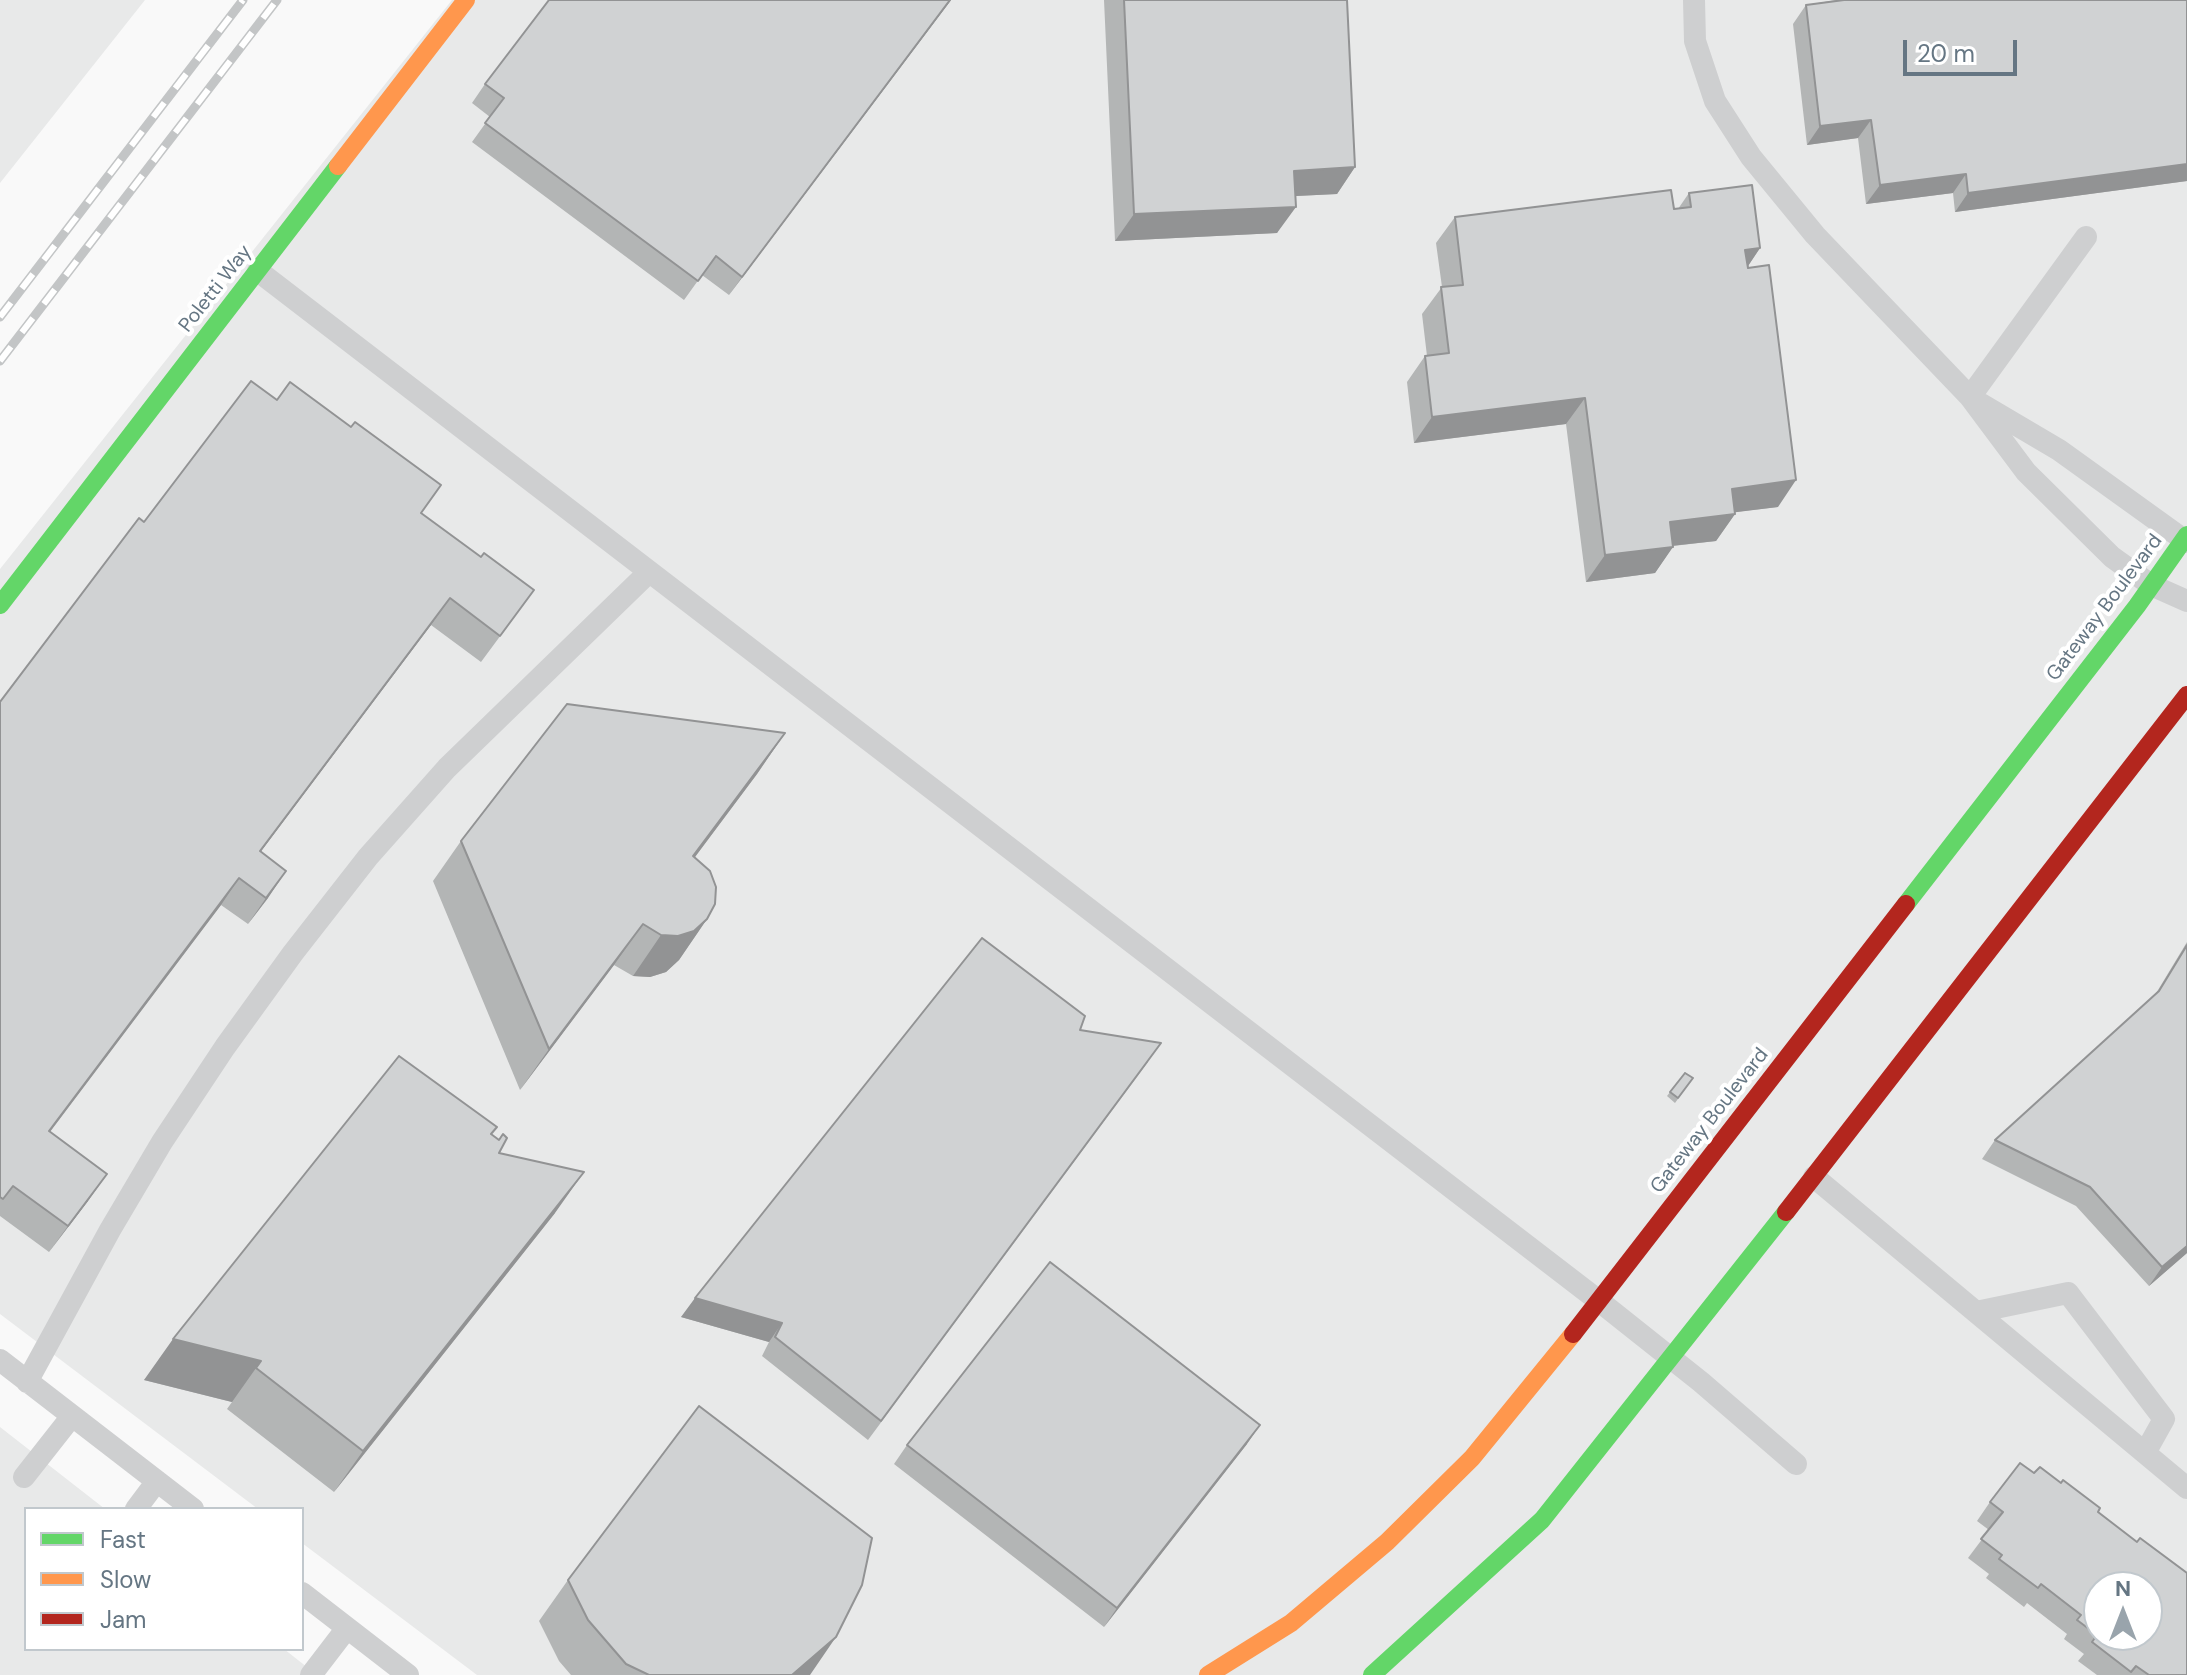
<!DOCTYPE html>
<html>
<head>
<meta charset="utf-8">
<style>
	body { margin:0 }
	#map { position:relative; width:2187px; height:1675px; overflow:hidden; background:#f9f9f9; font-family:"DM Sans",sans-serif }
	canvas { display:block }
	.legend { position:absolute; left:24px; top:1507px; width:280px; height:144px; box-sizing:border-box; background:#fff; border:2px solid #c1c8cd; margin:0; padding:10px 14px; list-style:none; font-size:24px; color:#657683 }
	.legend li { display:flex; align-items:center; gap:16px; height:40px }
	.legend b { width:40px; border:2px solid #c1c8cd }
	.north { position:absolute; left:2083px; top:1571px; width:80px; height:80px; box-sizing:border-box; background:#fff; border:2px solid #c1c8cd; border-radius:50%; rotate:0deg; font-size:22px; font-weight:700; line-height:32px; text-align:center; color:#657683 }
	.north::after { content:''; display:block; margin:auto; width:28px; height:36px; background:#99a4ac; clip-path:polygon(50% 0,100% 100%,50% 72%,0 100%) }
	.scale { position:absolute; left:1903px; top:40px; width:114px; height:36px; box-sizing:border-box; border:4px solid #657683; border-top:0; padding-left:10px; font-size:24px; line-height:28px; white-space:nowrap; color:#657683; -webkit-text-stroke:6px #fff; paint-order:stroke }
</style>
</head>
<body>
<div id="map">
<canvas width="2187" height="1675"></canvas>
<ul class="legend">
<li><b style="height:10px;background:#63d668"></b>Fast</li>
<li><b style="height:10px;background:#ff974d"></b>Slow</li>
<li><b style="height:10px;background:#b3261e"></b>Jam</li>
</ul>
<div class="north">N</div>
<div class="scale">20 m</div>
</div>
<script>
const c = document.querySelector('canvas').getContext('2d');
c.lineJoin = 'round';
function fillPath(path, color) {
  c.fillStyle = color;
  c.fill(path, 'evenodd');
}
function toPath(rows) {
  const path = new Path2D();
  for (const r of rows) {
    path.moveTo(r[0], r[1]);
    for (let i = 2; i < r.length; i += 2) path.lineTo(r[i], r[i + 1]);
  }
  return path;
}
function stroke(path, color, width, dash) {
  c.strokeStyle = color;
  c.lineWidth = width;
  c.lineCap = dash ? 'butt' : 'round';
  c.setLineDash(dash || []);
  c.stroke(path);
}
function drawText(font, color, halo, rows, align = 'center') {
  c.font = font + ' "DM Sans",sans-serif';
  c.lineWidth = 8;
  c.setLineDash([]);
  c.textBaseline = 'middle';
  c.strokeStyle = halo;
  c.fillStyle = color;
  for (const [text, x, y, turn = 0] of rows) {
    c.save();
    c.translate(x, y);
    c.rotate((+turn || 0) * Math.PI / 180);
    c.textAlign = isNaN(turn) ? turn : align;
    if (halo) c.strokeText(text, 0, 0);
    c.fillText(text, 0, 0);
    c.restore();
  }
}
fillPath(toPath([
	[0,0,145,0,0,183],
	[452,0,2187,0,2187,1675,477,1675,302,1543,302,1509,258,1509,0,1314,0,569],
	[2099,1587,2147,1587,2147,1635,2099,1635],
	[0,1427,105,1509,26,1509,26,1649,284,1649,317,1675,0,1675]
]), '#e8e9e9');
stroke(toPath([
	[1694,0,1695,41,1715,101,1751,157,1815,235,1970,397,2026,472,2112,557,2151,585,2187,601],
	[258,271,1599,1301,1701,1382,1796,1464],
	[1970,397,2086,237],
	[1981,404,2059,450,2187,542],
	[1814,1177,2187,1488],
	[1976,1312,2068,1293,2164,1419,2145,1453],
	[0,1360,193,1509],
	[27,1382,110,1230,162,1142,225,1047,293,953,368,857,447,768,649,572],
	[24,1477,72,1416],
	[136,1509,157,1481],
	[302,1593,408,1675],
	[311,1675,347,1628]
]), '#cecfd0', 22);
stroke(toPath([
	[0,605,338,166],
	[1906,904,2137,606,2187,535],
	[1372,1675,1542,1520,1786,1212]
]), '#63d668', 18);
stroke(toPath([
	[338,166,466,0],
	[1208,1675,1291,1623,1387,1542,1472,1458,1573,1334]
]), '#ff974d', 18);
stroke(toPath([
	[1786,1212,2187,695],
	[1573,1334,1906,904]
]), '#b3261e', 18);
const rail = toPath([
	[0,317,243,0],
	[0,361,277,0]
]);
stroke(rail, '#c3c5c6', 9);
stroke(rail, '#fff', 6, [18]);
fillPath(toPath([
	[951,0,729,295,702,275,684,300,472,142,490,117,472,103,485,84],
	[1104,0,1347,0,1355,167,1337,194,1295,196,1277,233,1115,241],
	[1836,0,2187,0,2187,181,1955,212,1953,193,1866,204,1858,138,1807,145,1793,24,1806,5],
	[1689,193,1760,248,1748,266,1778,507,1735,512,1735,514,1716,541,1673,546,1655,573,1586,582,1566,424,1414,443,1407,382,1425,356,1427,356,1422,314,1442,287,1436,243,1455,217,1674,209,1678,209],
	[277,400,422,513,515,616,481,662,431,625,260,852,268,898,248,924,221,905,50,1132,88,1201,49,1252,0,1216,0,702,144,522],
	[785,733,757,774,695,857,707,919,679,960,666,972,650,977,633,976,614,965,520,1090,433,881,461,841],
	[2187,942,2187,1253,2149,1286,2076,1206,1982,1159,1995,1140,2155,995],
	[1080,1030,1148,1062,868,1440,762,1356,769,1342,681,1317],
	[1685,1073,1693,1078,1675,1103,1667,1096],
	[491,1135,499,1153,555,1213,334,1492,227,1409,232,1402,144,1380],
	[1247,1444,1104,1627,894,1464,907,1445],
	[2034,1473,2098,1512,2187,1675,2097,1675,2078,1661,2084,1654,2064,1639,2067,1634,2027,1603,2024,1607,1986,1578,1989,1574,1968,1558,1989,1530,1977,1521,1990,1502],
	[568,1580,810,1675,571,1675,559,1661,539,1621]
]), '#b3b5b5');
fillPath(toPath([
	[950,0,951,0,729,295,742,277],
	[1871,120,1858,138,1807,145,1820,126],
	[2187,164,2187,181,1955,212,1968,193],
	[1355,167,1337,194,1276,197,1294,171],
	[1966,174,1953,193,1866,204,1880,185],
	[1296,207,1277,233,1115,241,1134,214],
	[1760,248,1742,275,1745,250],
	[1585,398,1566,424,1414,443,1432,417],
	[1796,480,1778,507,1713,515,1732,489],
	[1735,514,1716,541,1652,548,1670,522],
	[1673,547,1655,573,1586,582,1605,555],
	[450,598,431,625,241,878,260,851],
	[785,733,757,774,665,897,693,856],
	[286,871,268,898,248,924,266,898],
	[239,878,221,905,30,1158,49,1131],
	[707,919,679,960,666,972,650,977,633,976,661,935],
	[643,924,614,965,520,1090,549,1049],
	[584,1172,555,1213,334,1492,363,1451],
	[107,1174,88,1201,49,1252,68,1226],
	[2187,1246,2187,1253,2149,1286,2162,1267],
	[695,1298,782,1323,769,1342,681,1317],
	[173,1339,261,1361,232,1402,144,1380],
	[1260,1425,1247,1444,1104,1627,1117,1608],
	[836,1637,810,1675,792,1675]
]), '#929394');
const building = toPath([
	[549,0,950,0,742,277,716,256,698,281,485,123,504,98,485,84,549,0],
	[1124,0,1347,0,1355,167,1294,171,1296,207,1134,214,1124,0],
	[1844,0,2187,0,2187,164,1968,193,1966,174,1880,185,1871,120,1820,126,1806,5,1844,0],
	[1752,185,1760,248,1745,250,1748,268,1769,265,1796,480,1732,489,1735,514,1670,522,1673,547,1605,555,1585,398,1432,417,1425,356,1449,353,1441,287,1463,285,1455,217,1671,190,1674,209,1691,207,1689,193,1752,185],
	[251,381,277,400,290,382,351,427,355,422,441,485,421,513,481,557,484,553,534,590,500,636,450,598,260,851,286,871,266,898,239,878,49,1131,107,1174,68,1226,13,1186,3,1199,0,1197,0,702,139,518,144,522,251,381],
	[567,704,785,733,693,856,710,871,716,887,715,904,707,919,694,931,678,936,661,935,643,924,549,1049,461,841,567,704],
	[982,938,1085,1016,1080,1030,1161,1043,881,1421,775,1337,782,1323,695,1298,982,938],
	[2187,945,2187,1246,2162,1267,2090,1187,1995,1140,2159,991,2187,945],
	[399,1056,497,1127,491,1134,499,1140,503,1134,507,1138,499,1153,584,1172,363,1451,256,1368,261,1361,173,1339,399,1056],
	[1685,1073,1693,1078,1678,1098,1670,1092,1685,1073],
	[1050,1262,1260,1425,1117,1608,907,1445,1050,1262],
	[699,1406,872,1538,862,1585,836,1637,792,1675,649,1675,626,1664,588,1620,568,1580,699,1406],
	[2020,1463,2034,1473,2040,1467,2061,1483,2063,1480,2100,1508,2098,1512,2137,1542,2140,1538,2187,1573,2187,1675,2149,1675,2136,1666,2131,1672,2092,1642,2097,1635,2077,1620,2081,1615,2041,1584,2038,1588,1999,1559,2002,1555,1981,1539,2003,1512,1990,1502,2020,1463],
	[2099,1587,2147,1587,2147,1635,2099,1635,2099,1587]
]);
fillPath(building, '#d0d2d3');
stroke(building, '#929394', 2);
drawText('20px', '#657683', '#fff', [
	["Poletti Way",216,289,-52],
	["Gateway Boulevard",2105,608,-53],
	["Gateway Boulevard",1710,1121,-52]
]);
</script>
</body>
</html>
